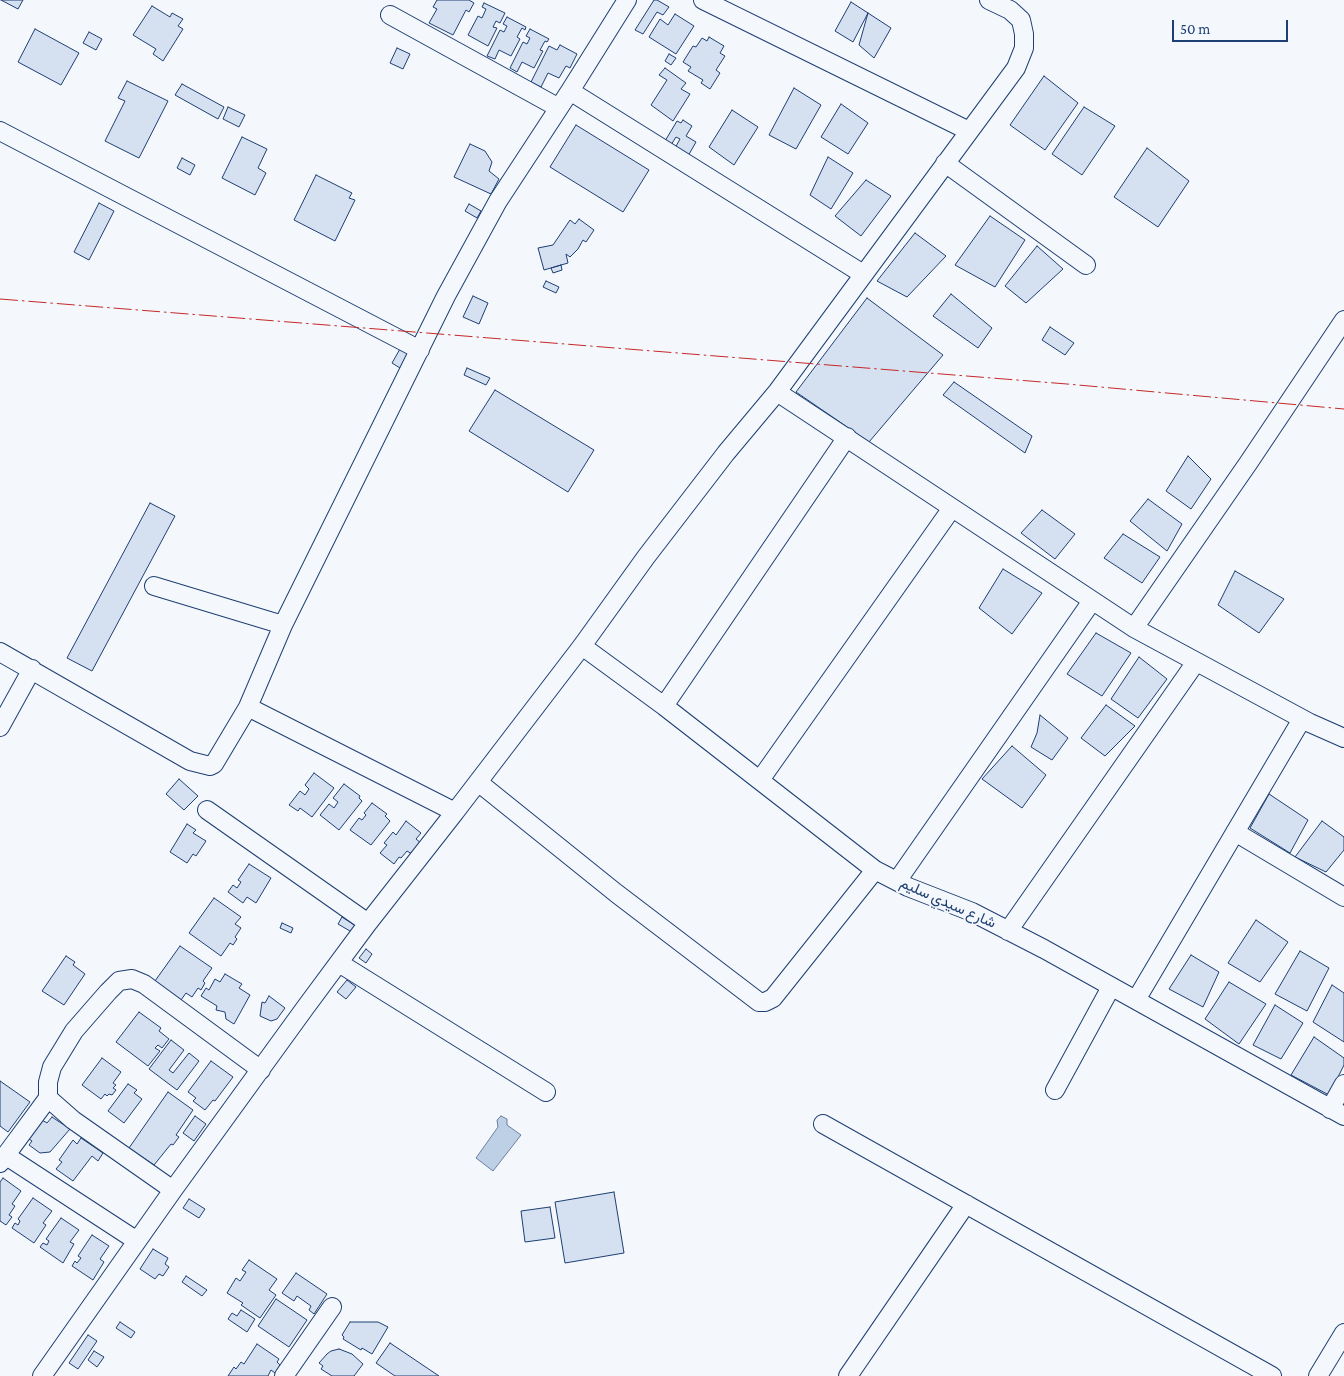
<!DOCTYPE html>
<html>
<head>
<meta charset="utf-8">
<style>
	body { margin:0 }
	#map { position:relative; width:1344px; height:1376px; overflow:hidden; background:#f4f7fb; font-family:"Crimson Pro",serif }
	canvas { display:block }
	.scale { position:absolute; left:1172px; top:20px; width:116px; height:22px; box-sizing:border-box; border:2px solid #1d3f73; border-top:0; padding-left:6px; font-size:15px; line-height:18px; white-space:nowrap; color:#1d3f73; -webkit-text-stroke:4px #f4f7fb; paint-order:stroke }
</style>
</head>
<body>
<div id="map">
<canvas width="1344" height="1376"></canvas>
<div class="scale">50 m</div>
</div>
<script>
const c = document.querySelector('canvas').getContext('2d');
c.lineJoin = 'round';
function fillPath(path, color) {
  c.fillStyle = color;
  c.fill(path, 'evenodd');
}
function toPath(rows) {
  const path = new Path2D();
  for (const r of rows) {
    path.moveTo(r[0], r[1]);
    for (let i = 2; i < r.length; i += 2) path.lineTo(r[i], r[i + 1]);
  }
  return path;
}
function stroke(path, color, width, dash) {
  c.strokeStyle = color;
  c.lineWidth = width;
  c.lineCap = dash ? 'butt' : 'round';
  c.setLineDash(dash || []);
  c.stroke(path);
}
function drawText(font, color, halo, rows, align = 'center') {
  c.font = font + ' "Crimson Pro",Vazirmatn,serif';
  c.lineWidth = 4;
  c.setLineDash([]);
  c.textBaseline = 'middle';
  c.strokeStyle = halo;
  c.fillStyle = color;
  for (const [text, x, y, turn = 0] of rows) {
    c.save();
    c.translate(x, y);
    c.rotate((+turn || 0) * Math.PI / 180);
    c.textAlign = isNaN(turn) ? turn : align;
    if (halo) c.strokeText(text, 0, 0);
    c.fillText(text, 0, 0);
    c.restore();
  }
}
const water = toPath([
	[501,1116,507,1119,507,1125,521,1135,493,1171,476,1158,498,1127,497,1120,501,1116]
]);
fillPath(water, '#bed0e5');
stroke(water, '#687fa3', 1);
const building = toPath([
	[1,0,23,0,18,9,1,0],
	[437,0,469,0,474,3,469,12,466,10,453,35,429,23,437,9,433,7,437,0],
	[654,0,657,0,669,7,663,15,657,12,643,34,635,30,654,0],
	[851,2,868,13,853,42,835,31,851,2],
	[484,3,505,13,500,23,496,21,493,27,497,28,488,46,468,35,478,16,482,18,486,9,482,7,484,3],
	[152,6,170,17,172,13,183,19,178,26,183,29,163,61,153,54,156,49,133,35,152,6],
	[868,13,891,28,874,58,859,45,868,13],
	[675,14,694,26,676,54,649,37,660,19,668,25,675,14],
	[507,17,526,27,525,30,522,28,517,37,520,39,511,56,499,50,495,59,487,56,500,30,504,32,507,26,503,24,507,17],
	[35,29,79,53,61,85,18,62,35,29],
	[530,29,549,39,547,42,545,41,540,50,543,51,534,68,522,62,517,72,510,68,523,42,527,44,530,38,526,36,530,29],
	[89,32,102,39,96,50,83,43,89,32],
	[709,37,724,46,720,53,725,56,716,70,720,73,710,89,701,83,703,80,688,71,691,67,683,62,693,46,696,47,702,38,707,41,709,37],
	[560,45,577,54,570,68,566,66,559,78,548,73,541,87,531,82,549,46,557,50,560,45],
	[397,48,410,54,403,69,390,63,397,48],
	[669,54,676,58,671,65,665,61,669,54],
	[665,68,686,83,681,89,690,94,673,121,651,105,667,80,659,75,665,68],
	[1044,76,1078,103,1045,150,1010,125,1044,76],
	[127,81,168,101,139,158,105,141,125,101,118,98,127,81],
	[182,84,224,107,218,119,175,95,182,84],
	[794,88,821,105,796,149,769,135,794,88],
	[841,104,868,123,848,154,821,137,841,104],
	[228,107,245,115,239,127,223,119,228,107],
	[1084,107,1115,126,1082,175,1052,154,1084,107],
	[732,110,758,127,734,165,709,147,732,110],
	[683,120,692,126,686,136,696,142,688,156,675,148,680,139,676,137,671,145,665,141,677,121,681,123,683,120],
	[576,125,649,170,623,212,550,167,576,125],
	[242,137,267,149,258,168,266,173,255,195,222,178,242,137],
	[470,144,485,151,492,162,489,171,499,179,491,194,454,177,470,144],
	[1147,148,1189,181,1158,227,1114,197,1147,148],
	[828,157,853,173,831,209,810,195,828,157],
	[182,158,195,165,190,175,177,168,182,158],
	[316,175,352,193,349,198,355,200,335,241,294,220,316,175],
	[866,180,891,196,861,236,835,216,866,180],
	[99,203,114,211,89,260,74,252,99,203],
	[469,204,481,211,477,218,465,211,469,204],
	[990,216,1025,240,995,287,955,265,990,216],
	[579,219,594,230,586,242,583,240,578,249,570,257,566,254,568,263,544,270,538,248,553,245,570,220,575,224,579,219],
	[915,233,946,256,907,297,877,281,915,233],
	[1037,246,1063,269,1026,303,1005,286,1037,246],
	[561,265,562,270,553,273,551,268,561,265],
	[546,281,559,287,556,293,543,287,546,281],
	[951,294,992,328,978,348,933,316,951,294],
	[473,296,488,303,479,324,463,317,473,296],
	[867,298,943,355,869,442,796,392,867,298],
	[1050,327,1074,343,1065,355,1042,340,1050,327],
	[400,349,409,353,400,368,392,363,400,349],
	[467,368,490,378,486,385,464,375,467,368],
	[954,382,1032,436,1025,453,943,395,954,382],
	[495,390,594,450,568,492,469,431,495,390],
	[1188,456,1211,479,1191,509,1166,491,1188,456],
	[1148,499,1182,524,1167,551,1130,521,1148,499],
	[150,503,175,516,92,671,67,658,150,503],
	[1042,510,1075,534,1055,559,1021,533,1042,510],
	[1123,534,1160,557,1142,583,1104,558,1123,534],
	[1003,569,1042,593,1012,634,979,608,1003,569],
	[1235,571,1284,599,1259,633,1218,605,1235,571],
	[1096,633,1131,653,1102,696,1067,674,1096,633],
	[1139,657,1167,679,1138,718,1111,699,1139,657],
	[1106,705,1135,726,1105,756,1081,738,1106,705],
	[1040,715,1068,738,1052,760,1031,747,1037,733,1040,715],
	[1012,746,1046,775,1022,808,982,779,1012,746],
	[314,773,334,788,312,817,300,808,298,811,289,805,300,791,305,795,309,789,305,785,314,773],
	[179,779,198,796,184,810,166,794,179,779],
	[344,784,360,796,359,798,362,801,339,830,320,815,329,804,334,808,338,802,333,798,344,784],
	[1269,794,1308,820,1290,853,1250,828,1269,794],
	[372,803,387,814,385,816,390,821,371,845,350,830,359,818,362,820,366,815,364,813,372,803],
	[406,821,421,833,416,839,421,843,412,854,407,851,401,858,399,857,394,864,380,853,387,845,384,843,393,832,396,835,406,821],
	[1322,821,1344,837,1344,850,1326,872,1295,857,1322,821],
	[187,824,196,830,193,833,206,841,196,856,193,854,187,863,170,852,187,824],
	[249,864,271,878,256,903,247,897,243,903,228,892,233,885,237,888,241,882,238,880,249,864],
	[214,898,241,917,235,924,241,928,235,937,237,939,233,945,230,943,221,956,189,933,214,898],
	[342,917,359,928,355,934,338,924,342,917],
	[1256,920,1288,942,1260,982,1228,963,1256,920],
	[282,923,293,928,291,933,280,928,282,923],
	[180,946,212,968,203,981,205,983,201,990,198,988,192,997,186,993,181,1000,155,981,180,946],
	[366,949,372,954,366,963,359,958,366,949],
	[1300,951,1329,968,1307,1011,1275,994,1300,951],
	[1191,955,1219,972,1203,1007,1169,989,1191,955],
	[66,956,75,962,73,965,85,974,64,1005,42,991,66,956],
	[225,974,242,984,239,988,250,995,234,1024,226,1019,225,1012,216,1010,217,1006,201,996,206,988,209,990,215,979,220,982,225,974],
	[347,980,356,987,346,999,337,992,347,980],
	[1229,982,1266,1004,1239,1044,1205,1019,1229,982],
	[1332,985,1344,993,1344,1042,1313,1022,1332,985],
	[269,996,285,1008,277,1019,271,1021,260,1016,262,1002,265,1003,269,996],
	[1275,1005,1303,1023,1281,1059,1253,1045,1275,1005],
	[139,1012,161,1028,159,1031,169,1039,162,1048,158,1045,155,1048,160,1051,148,1066,116,1042,139,1012],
	[1314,1037,1344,1058,1344,1065,1329,1095,1291,1075,1314,1037],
	[171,1040,184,1050,169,1070,173,1073,189,1053,199,1061,177,1090,149,1069,171,1040],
	[102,1058,121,1072,113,1083,116,1085,113,1088,116,1090,112,1095,109,1094,107,1096,105,1094,101,1099,82,1085,102,1058],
	[211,1061,233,1077,215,1101,213,1100,205,1110,193,1101,196,1098,188,1092,211,1061],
	[0,1081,30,1102,8,1132,0,1126,0,1081],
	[128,1084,137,1090,134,1093,142,1099,124,1123,108,1111,128,1084],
	[168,1092,193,1110,176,1135,179,1137,173,1145,171,1144,154,1165,129,1148,168,1092],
	[195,1116,206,1124,194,1141,183,1133,195,1116],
	[52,1117,70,1129,50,1152,40,1153,29,1145,32,1141,29,1139,42,1120,47,1123,52,1117],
	[81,1138,103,1153,98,1161,92,1156,73,1181,56,1169,62,1162,59,1160,73,1140,77,1144,81,1138],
	[3,1178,21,1191,12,1204,15,1206,9,1215,12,1217,6,1225,0,1221,0,1182,3,1178],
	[614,1192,624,1253,565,1263,555,1202,614,1192],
	[33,1198,52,1211,43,1223,46,1225,34,1243,12,1228,15,1223,18,1225,20,1221,18,1219,33,1198],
	[189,1199,205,1209,199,1218,183,1208,189,1199],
	[550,1207,555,1238,525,1242,521,1211,550,1207],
	[61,1218,79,1230,70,1242,74,1244,63,1263,40,1247,43,1243,47,1245,49,1241,46,1239,61,1218],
	[92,1235,109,1246,100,1259,104,1262,93,1280,72,1266,75,1261,77,1263,81,1258,78,1256,92,1235],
	[153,1249,168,1258,165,1264,169,1267,163,1276,159,1274,155,1279,140,1269,153,1249],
	[249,1260,277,1279,269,1290,276,1295,260,1318,241,1305,243,1303,227,1293,236,1278,240,1281,246,1272,242,1270,249,1260],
	[296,1273,327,1294,314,1314,309,1310,311,1306,297,1296,294,1301,282,1293,296,1273],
	[186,1276,207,1290,202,1296,182,1282,186,1276],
	[276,1299,307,1320,289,1347,258,1326,276,1299],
	[241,1310,255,1319,247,1332,228,1319,232,1313,237,1316,241,1310],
	[120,1322,135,1332,131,1338,116,1328,120,1322],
	[350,1322,378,1322,388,1327,372,1354,362,1348,361,1350,343,1339,344,1337,342,1335,350,1322],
	[88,1335,97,1341,78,1369,69,1363,88,1335],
	[390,1343,439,1376,395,1376,376,1363,390,1343],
	[257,1344,279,1359,277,1362,280,1365,275,1373,271,1370,268,1376,228,1376,234,1367,236,1369,241,1362,244,1364,257,1344],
	[339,1349,352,1354,363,1364,354,1376,332,1376,321,1369,323,1366,319,1363,327,1354,331,1351,339,1349],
	[94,1351,104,1357,97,1367,88,1360,94,1351]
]);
fillPath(building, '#d5e0f0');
stroke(building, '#1d3f73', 1);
const minor = toPath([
	[703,0,969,131],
	[390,15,559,108],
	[570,91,863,274],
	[0,131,420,350],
	[945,163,1086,265],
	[777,392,1016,68,1024,48,1024,34,1021,20,1010,10,989,0],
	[154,586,283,625],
	[1134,628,1249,462,1344,320],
	[582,646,664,706,875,870,908,887,972,912,1044,949,1344,1116],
	[0,652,190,761,210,766,214,764,248,707,283,625,446,296,498,201,570,91,627,0],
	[664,706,847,437],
	[248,707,455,812,582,646,646,557,726,453,777,392,1134,628,1310,723,1344,738],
	[0,727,32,669],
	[760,780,952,508],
	[478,782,616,893,759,1002,765,1002,773,998,875,870],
	[207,810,368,923],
	[1235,832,1344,897],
	[897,881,1092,601],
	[1008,931,1196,662],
	[339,963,546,1092],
	[1136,1000,1302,719],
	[1055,1090,1111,987],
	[1330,1109,1344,1084],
	[823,1124,1272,1376],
	[5,1155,137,1241],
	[0,1163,48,1098],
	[173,1190,73,1120,48,1098,48,1082,52,1067,74,1031,108,992,119,981,132,979,144,984,261,1070],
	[42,1376,173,1190,305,1008,368,923,455,812],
	[284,1376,332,1307],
	[848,1376,966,1204],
	[1318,1376,1344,1333]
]);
stroke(minor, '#1d3f73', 20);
stroke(minor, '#f4f7fb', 18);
stroke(toPath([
	[0,299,1067,384,1344,409]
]), '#c62828', 1, [18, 4, 2.5, 4]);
drawText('15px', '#1d3f73', '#f4f7fb', [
	["شارع سيدي سليم",948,903,24]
]);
</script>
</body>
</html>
